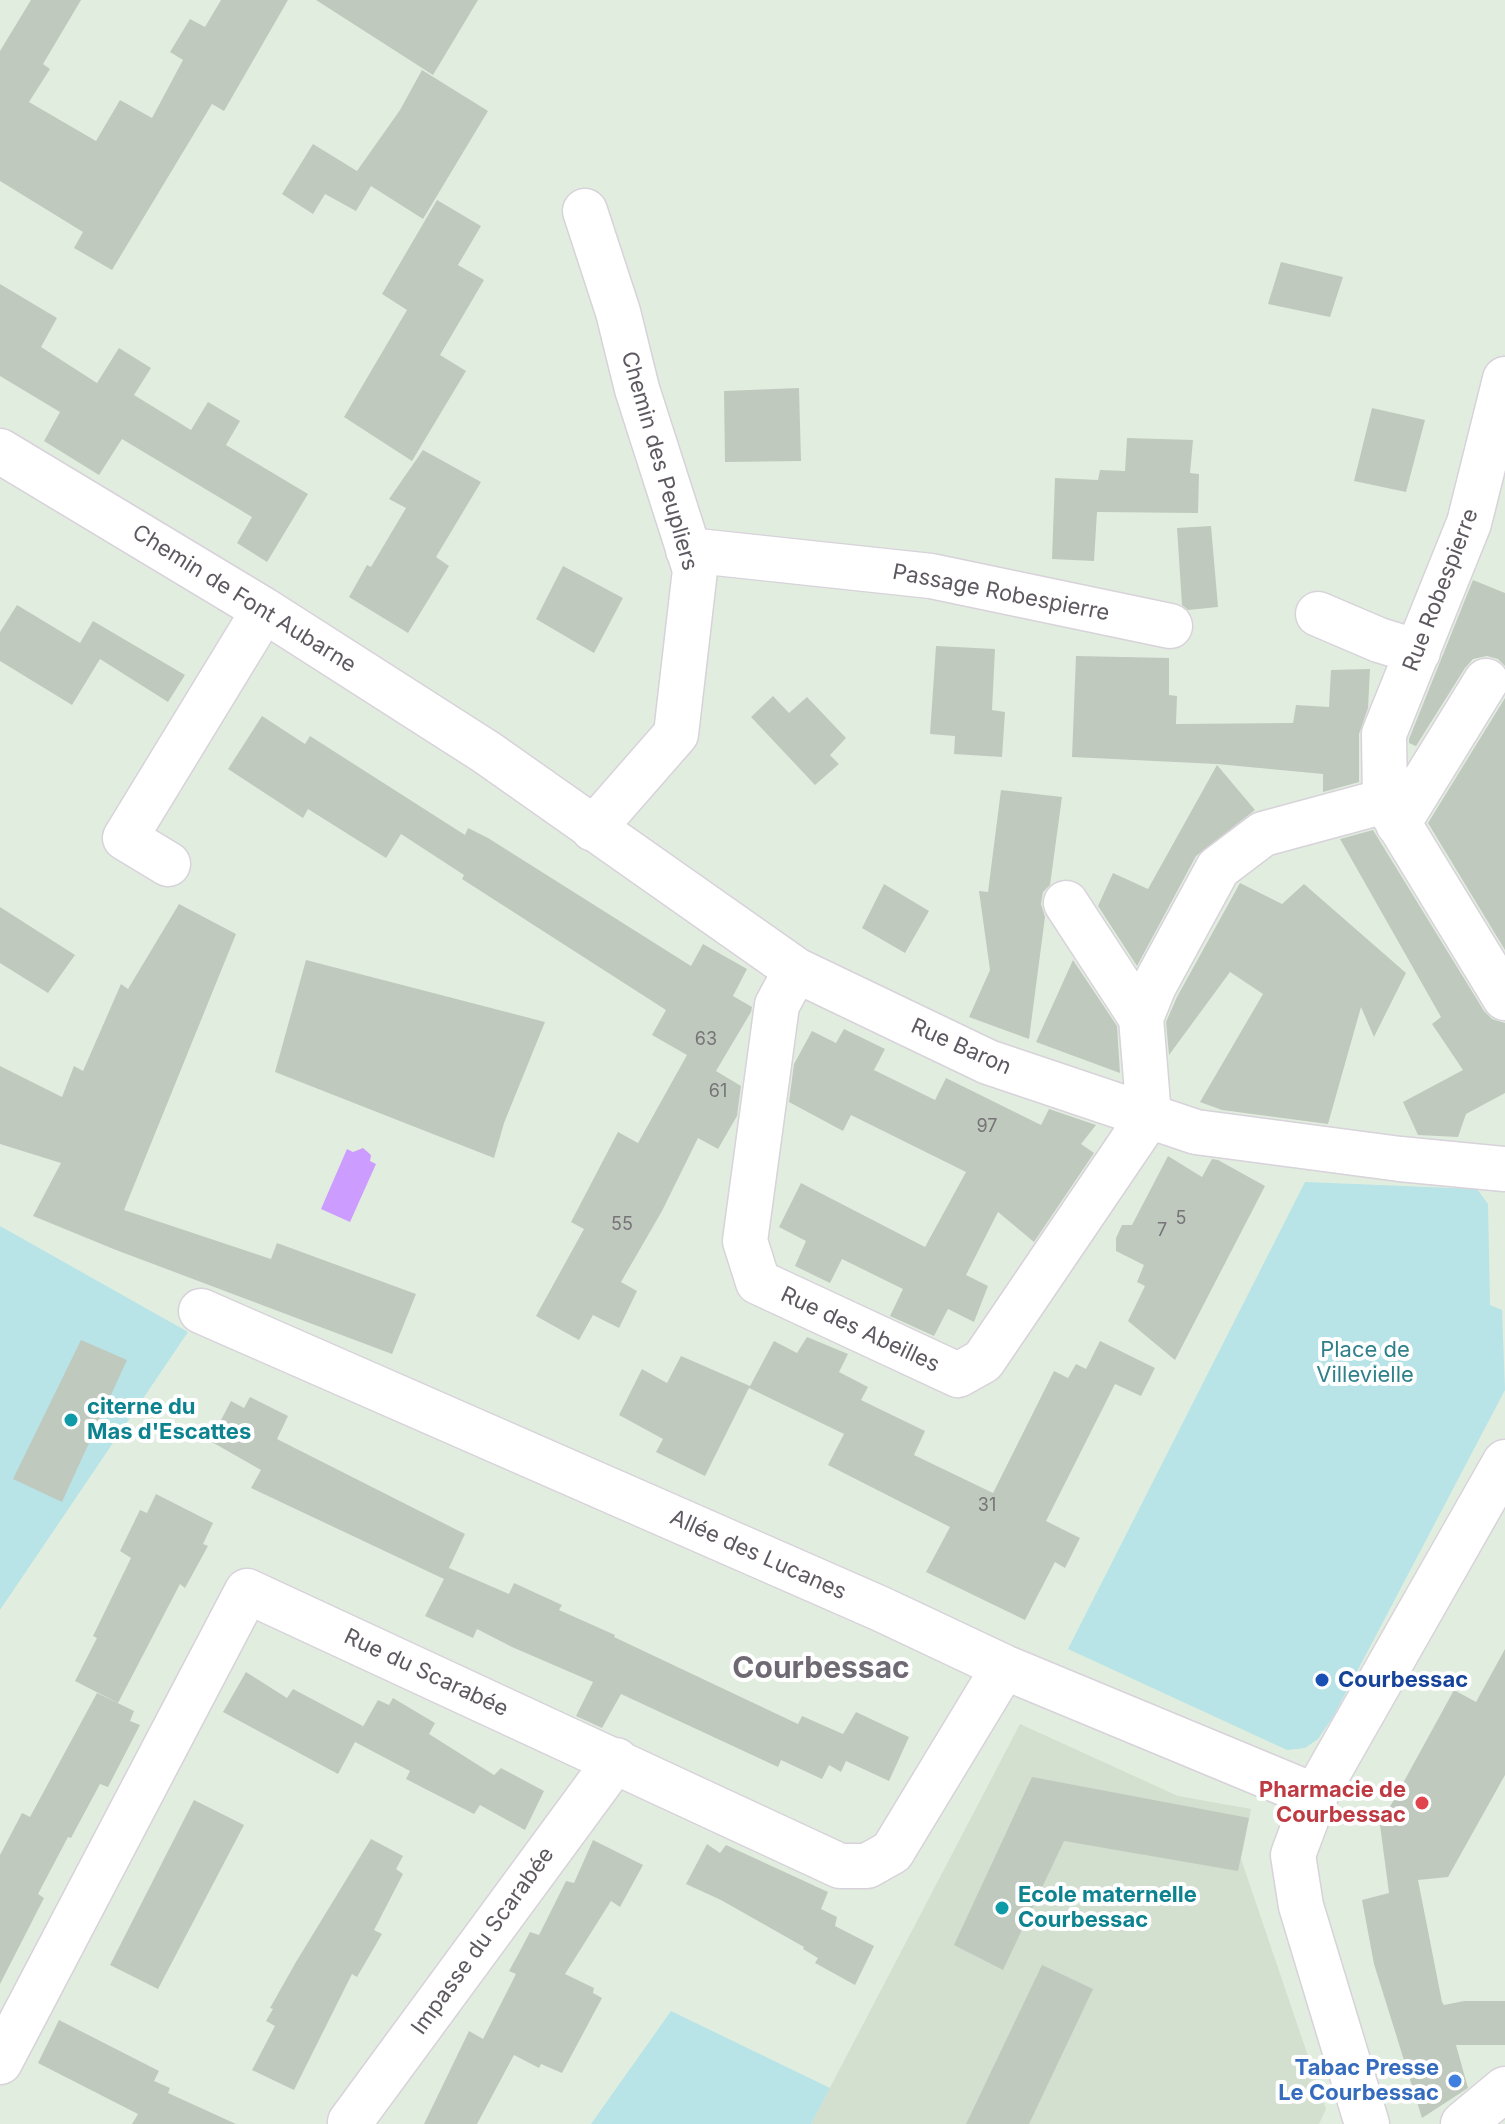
<!DOCTYPE html>
<html>
<head>
<meta charset="utf-8">
<style>
	body { margin:0 }
	canvas { display:block; background:#e1eddf }
</style>
</head>
<body>
<canvas width="1505" height="2124"></canvas>
<script>
const c = document.querySelector('canvas').getContext('2d');
c.lineJoin = 'round';
function fillPath(path, color) {
  c.fillStyle = color;
  c.fill(path, 'evenodd');
}
function toPath(rows) {
  const path = new Path2D();
  for (const r of rows) {
    path.moveTo(r[0], r[1]);
    for (let i = 2; i < r.length; i += 2) path.lineTo(r[i], r[i + 1]);
  }
  return path;
}
function stroke(path, color, width, dash) {
  c.strokeStyle = color;
  c.lineWidth = width;
  c.lineCap = dash ? 'butt' : 'round';
  c.setLineDash(dash || []);
  c.stroke(path);
}
function drawText(font, color, halo, rows, align = 'center') {
  c.font = font + ' Inter,sans-serif';
  c.lineWidth = 8;
  c.setLineDash([]);
  c.textBaseline = 'middle';
  c.strokeStyle = halo;
  c.fillStyle = color;
  for (const [text, x, y, turn = 0] of rows) {
    c.save();
    c.translate(x, y);
    c.rotate((+turn || 0) * Math.PI / 180);
    c.textAlign = isNaN(turn) ? turn : align;
    if (halo) c.strokeText(text, 0, 0);
    c.fillText(text, 0, 0);
    c.restore();
  }
}
fillPath(toPath([
	[1020,1724,1178,1796,1251,1809,1241,1859,1326,2109,1319,2124,811,2124]
]), '#d3dfcf');
fillPath(toPath([
	[1305,1182,1477,1189,1488,1204,1490,1305,1502,1310,1505,1390,1333,1717,1318,1739,1305,1748,1287,1750,1068,1649],
	[0,1226,188,1332,0,1610],
	[671,2011,830,2088,811,2124,591,2124]
]), '#b8e4e7');
fillPath(toPath([
	[363,1148,371,1155,370,1161,376,1164,350,1222,321,1209,347,1149,353,1152]
]), '#cd9cff');
fillPath(toPath([
	[31,0,81,0,43,64,50,69,29,102,96,141,120,100,152,118,183,60,170,52,190,19,205,27,221,0,288,0,224,111,212,104,112,270,74,248,83,232,0,181,0,51],
	[316,0,478,0,433,75],
	[422,70,488,111,423,219,371,186,356,211,325,194,313,214,282,194,313,144,357,171,400,110],
	[437,200,481,226,458,265,484,280,440,355,466,371,412,461,344,417,407,310,382,294],
	[1281,262,1343,277,1330,317,1268,304],
	[0,284,57,318,41,347,97,383,119,348,151,368,134,395,191,430,208,402,240,421,226,445,308,494,267,562,237,543,252,517,122,439,99,475,44,441,60,412,0,376],
	[799,388,801,461,725,462,724,391],
	[1372,408,1425,420,1406,492,1354,481],
	[1127,438,1193,440,1190,473,1199,474,1198,513,1097,512,1094,561,1052,559,1055,478,1098,480,1100,470,1125,471],
	[423,450,481,482,436,557,449,566,408,633,349,597,367,565,371,567,406,508,389,499],
	[1211,526,1218,607,1188,610,1182,605,1177,528],
	[563,566,623,598,594,653,536,619],
	[1473,580,1505,593,1505,666,1498,659,1487,656,1473,659,1465,668,1416,746,1409,743,1409,739],
	[17,605,80,643,93,621,185,675,168,702,100,659,72,705,0,661,0,632],
	[936,646,995,649,992,710,1005,712,1002,757,954,754,955,736,930,734],
	[1076,656,1169,658,1169,695,1177,696,1176,724,1293,723,1296,705,1329,707,1331,670,1370,669,1368,708,1359,734,1359,782,1323,792,1323,774,1217,764,1072,757],
	[773,696,789,713,807,697,846,738,830,755,839,764,815,785,751,717],
	[1505,698,1505,950,1428,823],
	[262,716,305,744,310,736,465,835,468,828,488,838,691,966,703,944,747,969,733,996,752,1007,751,1012,716,1071,741,1086,737,1116,718,1149,698,1138,662,1211,621,1282,637,1291,619,1328,593,1315,579,1340,536,1316,584,1229,571,1222,618,1132,638,1143,687,1055,652,1035,666,1010,462,879,464,875,401,834,386,858,308,809,303,818,228,769],
	[1217,765,1255,810,1196,856,1137,966,1098,906,1113,873,1148,889],
	[1001,790,1062,797,1050,885,1043,892,1041,904,1045,917,1029,1039,969,1017,990,970,979,891,988,892],
	[1373,830,1484,1011,1492,1019,1505,1023,1505,1093,1466,1114,1458,1137,1418,1135,1403,1102,1463,1070,1432,1024,1441,1017,1340,839],
	[1240,883,1282,904,1304,884,1406,973,1374,1037,1361,1007,1328,1124,1222,1110,1200,1102,1263,994,1230,972,1169,1055,1166,1022,1177,997],
	[884,884,929,911,905,953,862,928],
	[179,904,236,934,124,1210,271,1259,277,1243,416,1294,392,1354,116,1250,33,1216,61,1163,0,1144,0,1066,62,1097,74,1066,83,1071,121,984,128,989],
	[0,907,75,955,48,993,0,963],
	[306,960,545,1022,504,1123,494,1158,275,1072],
	[1073,960,1117,1026,1120,1073,1036,1042],
	[844,1029,885,1049,874,1070,935,1100,946,1078,1041,1125,1049,1109,1096,1125,1081,1144,1094,1153,1034,1242,998,1212,966,1275,988,1286,974,1322,948,1309,934,1336,890,1316,903,1289,842,1259,830,1283,795,1266,806,1241,779,1227,801,1183,925,1247,966,1172,851,1115,843,1131,789,1102,794,1064,812,1031,836,1043],
	[1168,1156,1202,1177,1212,1159,1218,1160,1265,1186,1175,1360,1128,1321,1145,1286,1137,1282,1144,1265,1116,1251,1116,1238,1122,1225,1132,1225],
	[807,1337,848,1354,839,1372,868,1387,861,1400,925,1431,914,1455,993,1493,1054,1371,1068,1378,1076,1364,1086,1369,1100,1341,1155,1368,1141,1396,1115,1384,1046,1521,1080,1538,1065,1568,1055,1562,1025,1620,926,1572,950,1527,828,1465,844,1434,749,1388,774,1341,797,1353],
	[81,1340,127,1360,62,1502,13,1479],
	[681,1356,750,1386,705,1476,656,1452,663,1439,619,1415,642,1369,667,1383],
	[250,1397,288,1416,277,1439,465,1534,447,1572,449,1568,509,1594,514,1583,562,1605,559,1610,615,1635,614,1637,798,1724,802,1716,843,1734,856,1712,909,1737,889,1781,846,1761,841,1772,829,1765,822,1779,781,1760,778,1767,621,1694,602,1728,576,1716,593,1682,512,1647,477,1629,473,1638,425,1616,444,1579,251,1488,261,1470,210,1441,231,1401,244,1408],
	[156,1494,213,1523,203,1544,208,1546,185,1588,180,1584,118,1703,75,1681,97,1638,93,1636,131,1558,120,1551,140,1510,147,1513],
	[1505,1649,1505,1775,1448,1877,1418,1880,1442,2002,1444,2005,1464,2001,1505,2001,1505,2045,1456,2045,1468,2088,1422,2118,1374,1964,1362,1900,1389,1893,1380,1825,1454,1690,1476,1702],
	[246,1672,287,1698,293,1689,363,1726,361,1730,378,1700,389,1705,393,1698,435,1723,429,1734,494,1775,501,1768,544,1791,525,1830,480,1805,474,1814,406,1779,410,1771,355,1742,338,1774,223,1712],
	[97,1693,134,1711,130,1721,140,1725,108,1787,100,1784,71,1838,68,1837,38,1894,44,1898,0,1984,0,1855,22,1813,30,1817],
	[1032,1777,1249,1818,1238,1871,1064,1841,1003,1970,954,1945],
	[194,1800,244,1825,158,1989,110,1965],
	[371,1839,403,1856,396,1869,403,1874,374,1930,382,1934,357,1977,352,1974,294,2090,252,2070,275,2026,266,2021,273,2009,270,2008,296,1962],
	[593,1840,643,1865,620,1907,611,1901,565,1974,594,1988,593,1993,602,1998,562,2073,541,2064,539,2068,514,2055,477,2124,424,2124,469,2031,483,2039,516,1974,509,1971,520,1951,530,1932,539,1935,566,1881,574,1883],
	[707,1844,720,1853,726,1845,828,1892,821,1909,837,1917,835,1926,874,1946,855,1985,815,1963,818,1958,803,1949,804,1947,721,1900,686,1884],
	[1042,1965,1093,1989,1029,2124,966,2124],
	[59,2020,159,2071,154,2081,170,2088,168,2093,236,2124,132,2124,138,2114,38,2063]
]), '#c0c9be');
const minor = toPath([
	[585,211,618,312,637,389,695,570,676,734,593,829],
	[1505,379,1469,523,1384,734,1385,801,1505,998],
	[0,451,264,610,486,752,796,970,988,1062,1196,1132,1400,1159,1505,1169],
	[688,550,931,576,1170,626],
	[1318,614,1379,640,1418,652],
	[1398,824,1486,681],
	[168,864,125,838,264,610],
	[1066,903,1141,1018],
	[796,970,777,1005,745,1241,758,1282,958,1375,983,1361,1149,1116,1141,1018,1154,986,1218,868,1263,834,1385,801],
	[201,1311,881,1609,1004,1667,1315,1796],
	[0,2062,247,1591,840,1866,867,1866,892,1852,1004,1667],
	[350,2122,616,1760],
	[1367,2124,1301,1906,1293,1855,1315,1796,1505,1462],
	[1463,2124,1505,2089]
]);
stroke(minor, '#d8d2da', 47);
stroke(minor, '#fff', 44);
for (const [x, y, r, color] of [
	[71,1420,8,"#0f9aa8"],
	[1322,1680,8,"#1a4fb4"],
	[1422,1803,8,"#e0444e"],
	[1002,1908,8,"#0f9aa8"],
	[1455,2081,8,"#3f7fe0"]
]) {
  const dot = new Path2D();
  dot.arc(x, y, r, 0, 2 * Math.PI);
  c.fillStyle = color;
  c.fill(dot);
  stroke(dot, '#fff', 3);
}
drawText('18px', '#767478', null, [
	["63",706,1040],
	["61",718,1092],
	["97",987,1127],
	["5",1181,1219],
	["55",622,1225],
	["7",1162,1231],
	["31",987,1506]
]);
drawText('22px', '#5e5861', '#fff', [
	["Chemin des Peupliers",659,461,74],
	["Rue Robespierre",1441,590,-69],
	["Passage Robespierre",1001,593,11],
	["Chemin de Font Aubarne",244,599,32],
	["Rue Baron",961,1047,24],
	["Rue des Abeilles",860,1330,25],
	["Allée des Lucanes",758,1555,24],
	["Rue du Scarabée",426,1673,25],
	["Impasse du Scarabée",483,1941,-54]
]);
drawText('22px', '#2f808a', '#fff', [
	["Place de",1365,1350],
	["Villevielle",1365,1375]
]);
drawText('bold 22px', '#0d838f', '#fff', [
	["citerne du",87,1407],
	["Mas d'Escattes",87,1432],
	["Ecole maternelle",1018,1895],
	["Courbessac",1018,1920]
], 'left');
drawText('bold 22px', '#164399', '#fff', [
	["Courbessac",1338,1680]
], 'left');
drawText('bold 22px', '#be3a42', '#fff', [
	["Pharmacie de",1406,1790],
	["Courbessac",1406,1815]
], 'right');
drawText('bold 22px', '#366cbe', '#fff', [
	["Tabac Presse",1439,2068],
	["Le Courbessac",1439,2093]
], 'right');
drawText('bold 30px', '#6f6973', '#fff', [
	["Courbessac",821,1669]
]);
</script>
</body>
</html>
